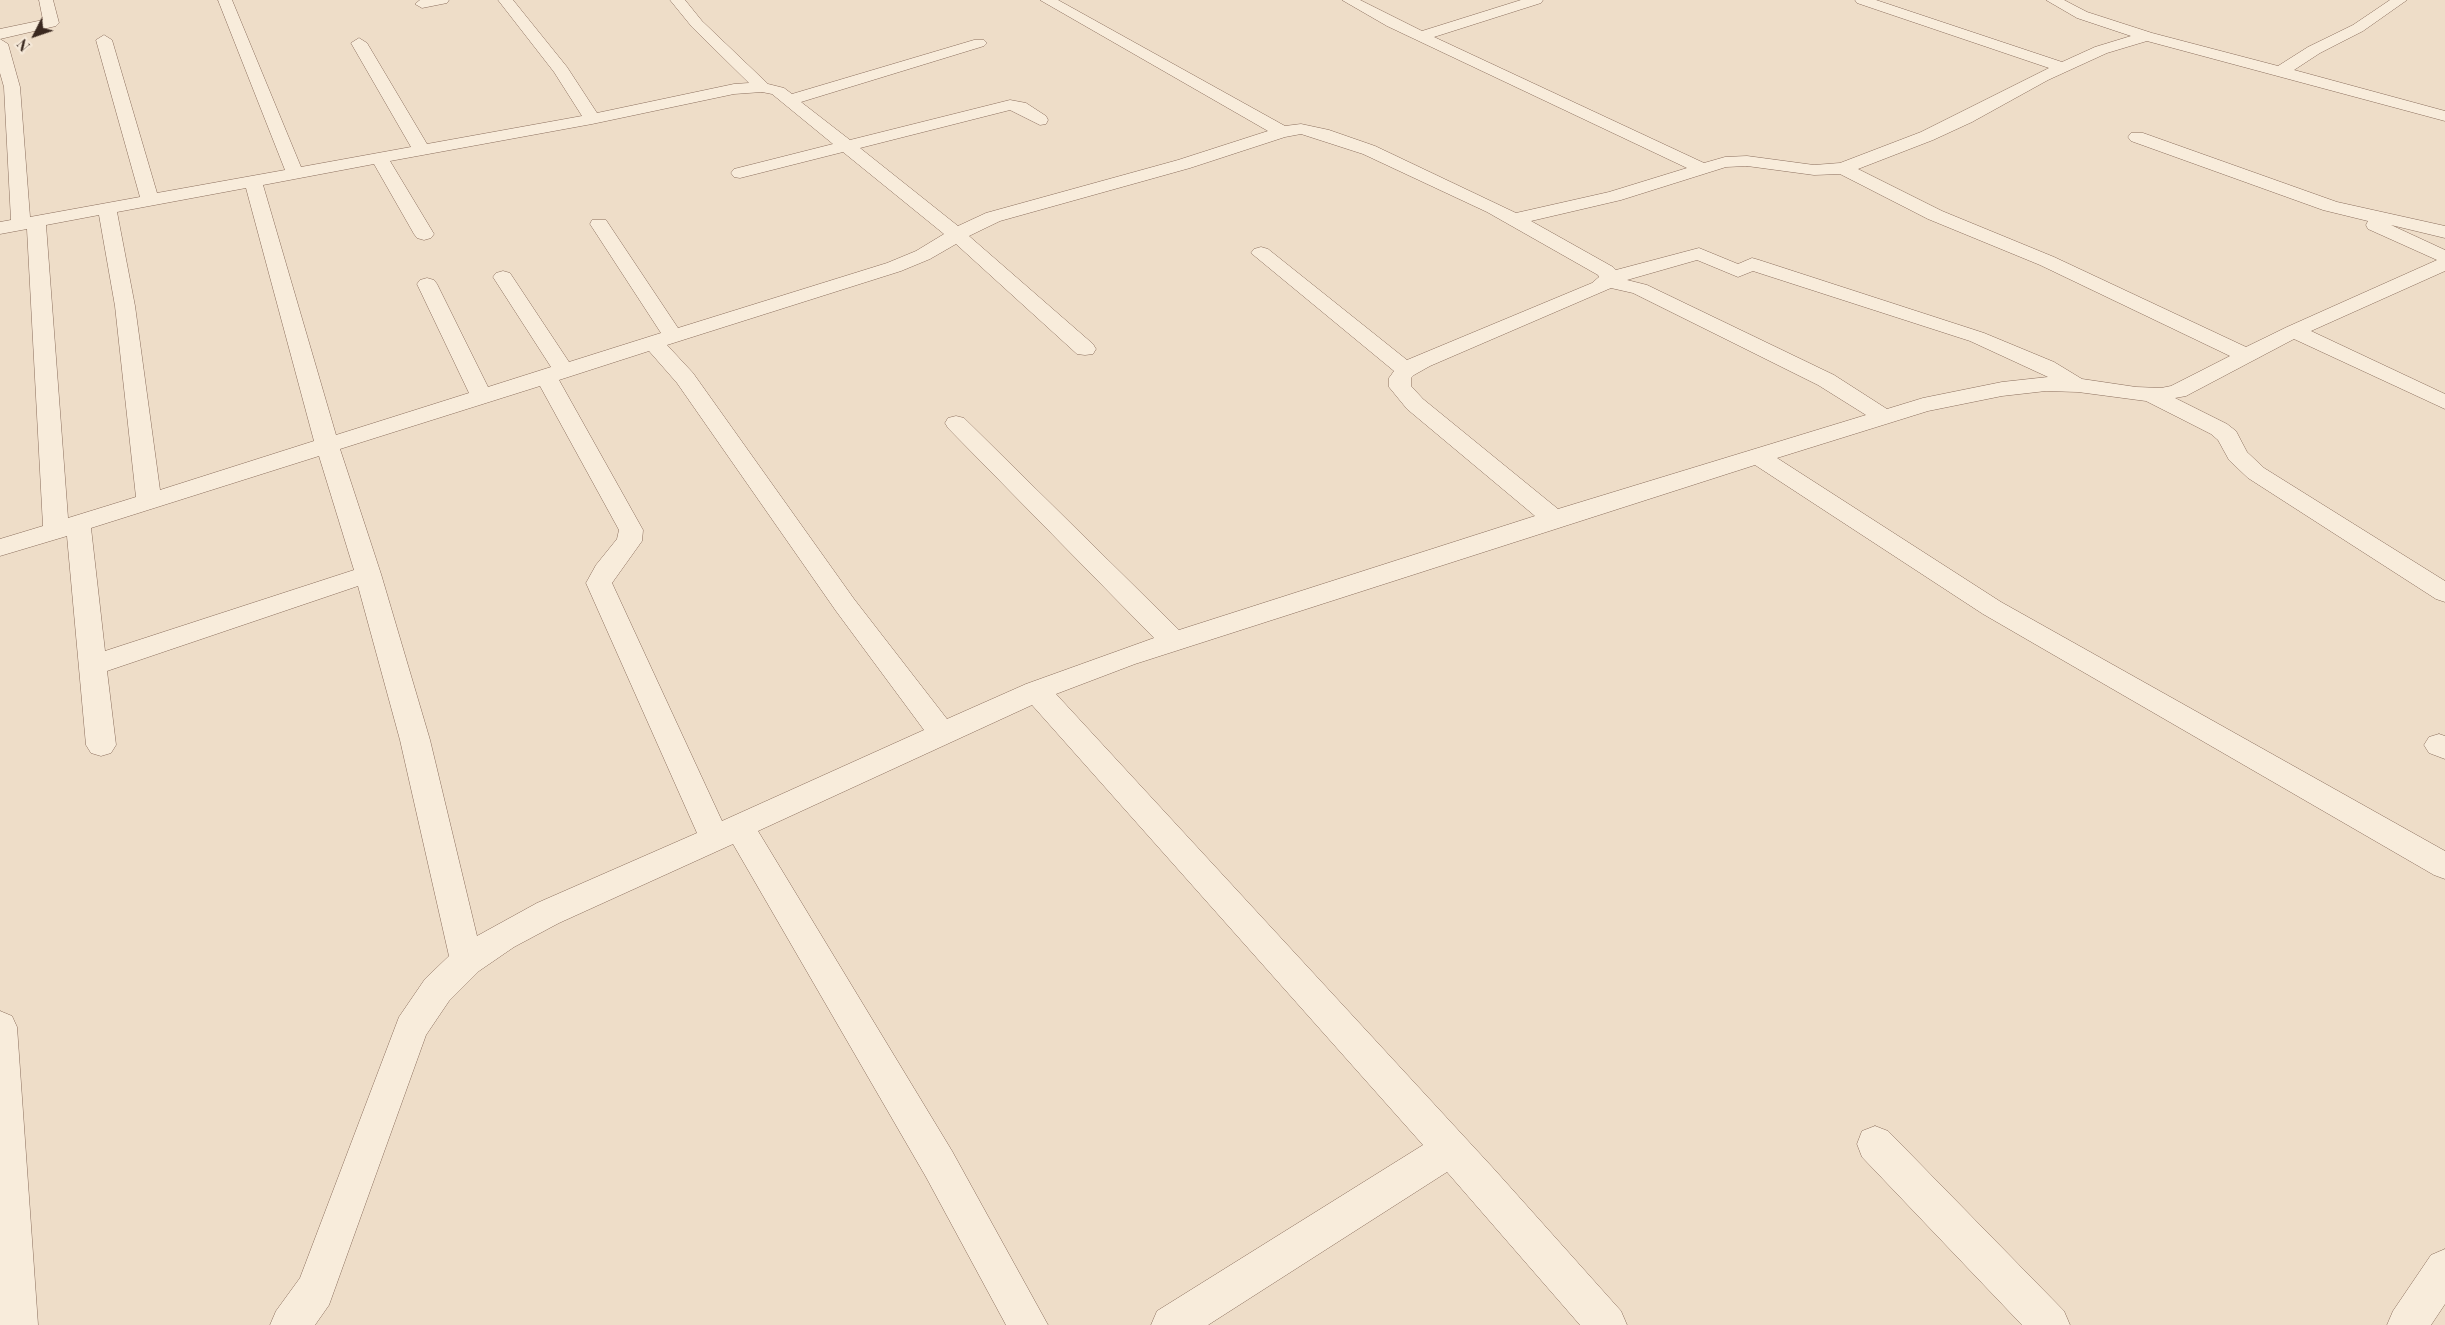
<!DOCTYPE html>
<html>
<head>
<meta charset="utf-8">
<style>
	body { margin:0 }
	#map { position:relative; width:2445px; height:1325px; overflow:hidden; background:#eeddc8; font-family:"Playfair Display",serif }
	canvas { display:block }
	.north { position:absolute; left:10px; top:10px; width:50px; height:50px; -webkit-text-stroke:4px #f5e8d8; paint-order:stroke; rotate:229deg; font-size:14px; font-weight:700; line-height:20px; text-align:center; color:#3a2920 }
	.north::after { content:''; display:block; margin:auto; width:18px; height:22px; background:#3a2920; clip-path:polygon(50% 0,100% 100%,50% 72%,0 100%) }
</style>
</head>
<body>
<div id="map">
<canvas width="2445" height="1325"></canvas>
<div class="north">N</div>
</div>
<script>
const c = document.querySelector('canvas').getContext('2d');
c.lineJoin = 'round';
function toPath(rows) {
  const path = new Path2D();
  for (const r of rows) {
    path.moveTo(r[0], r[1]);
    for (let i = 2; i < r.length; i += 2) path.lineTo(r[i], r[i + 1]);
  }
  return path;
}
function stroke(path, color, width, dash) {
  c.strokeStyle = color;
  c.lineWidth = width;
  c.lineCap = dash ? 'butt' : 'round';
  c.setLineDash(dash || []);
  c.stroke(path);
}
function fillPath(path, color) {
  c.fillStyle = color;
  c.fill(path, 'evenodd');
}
const minor = toPath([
	[39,0,53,0,59,23,56,26,0,39,0,29,43,20,39,0],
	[218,0,232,0,301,167,411,147,351,43,359,38,367,43,427,144,582,116,554,72,498,0,513,0,567,67,597,113,734,84,749,83,692,27,670,0,685,0,702,21,768,84,784,88,792,94,974,40,984,40,987,43,984,46,801,102,850,140,1010,100,1026,103,1046,116,1048,120,1046,124,1040,125,1010,110,860,148,958,226,986,213,1178,160,1268,131,1040,0,1058,0,1285,126,1301,124,1329,130,1375,146,1516,213,1609,192,1687,168,1387,26,1342,0,1360,0,1422,31,1521,0,1543,0,1541,3,1434,37,1704,163,1725,157,1747,156,1814,165,1840,163,1921,132,2049,68,1857,3,1855,0,1876,0,2062,62,2095,47,2131,36,2077,18,2046,0,2064,0,2087,12,2152,33,2278,66,2308,47,2353,25,2390,0,2407,0,2363,31,2320,53,2294,70,2445,111,2445,121,2147,41,2107,53,2048,80,1972,122,1933,140,1858,169,1942,211,2054,257,2246,347,2287,327,2437,260,2368,229,2366,225,2368,221,2323,210,2131,141,2128,137,2131,133,2143,133,2337,202,2445,226,2445,238,2391,225,2445,250,2445,271,2311,331,2445,394,2445,409,2294,339,2186,396,2175,398,2227,424,2236,431,2247,452,2264,468,2445,581,2445,602,2436,599,2248,478,2229,460,2218,440,2211,434,2146,401,2078,392,2046,391,2002,396,1928,411,1777,458,2001,602,2445,851,2445,879,2434,875,1983,614,1755,465,1135,664,1056,694,1494,1169,1621,1311,1627,1325,1580,1325,1447,1172,1208,1325,1151,1325,1157,1311,1423,1145,1032,705,758,831,952,1151,1048,1325,1006,1325,926,1177,733,844,559,923,514,947,479,971,449,1001,426,1035,329,1305,315,1325,270,1325,276,1311,300,1278,399,1017,425,979,449,956,400,740,358,586,107,671,116,745,111,753,101,756,91,753,86,745,67,536,0,556,0,539,43,526,27,229,0,234,0,222,11,220,4,87,0,73,0,39,8,44,20,87,30,217,140,197,96,40,104,35,112,40,157,193,285,170,218,0],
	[762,92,772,94,833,144,734,169,731,173,734,177,740,178,843,152,944,234,916,251,887,263,678,328,606,220,592,220,590,224,661,333,569,362,510,273,503,271,496,273,493,277,551,367,488,387,437,284,434,280,427,278,420,280,417,284,469,393,336,435,263,185,374,164,414,234,417,238,424,240,431,238,434,234,390,161,592,124,734,94,762,92],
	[1301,134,1363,154,1487,212,1598,275,1599,277,1592,283,1407,360,1268,249,1261,247,1254,249,1251,253,1394,371,1389,378,1389,387,1407,409,1535,516,1179,630,964,418,956,416,948,418,945,423,948,428,1154,638,1026,684,947,719,854,599,693,373,667,345,901,271,930,259,956,244,1077,354,1085,355,1093,354,1096,349,1093,344,969,236,1000,221,1190,168,1285,137,1301,134],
	[1747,166,1814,175,1840,174,1928,219,2040,265,2230,356,2171,386,2161,388,2136,387,2082,379,2054,362,1984,333,1759,260,1752,258,1738,264,1699,248,1616,270,1613,267,1531,221,1621,200,1726,167,1747,166],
	[246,188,314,441,160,490,135,306,117,212,246,188],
	[99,215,115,306,136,497,68,518,46,225,99,215],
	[1697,260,1738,277,1753,271,1970,341,2048,377,2002,382,1923,398,1887,409,1834,375,1647,285,1627,280,1697,260],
	[1611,288,1633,293,1818,385,1866,415,1558,509,1423,399,1411,386,1411,378,1414,375,1430,366,1611,288],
	[649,351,677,383,836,611,924,730,722,821,612,583,642,541,643,530,559,380,649,351],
	[540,386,619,530,617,539,596,565,586,583,697,833,537,903,477,936,430,740,381,574,340,449,540,386],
	[319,456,354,570,105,651,91,528,319,456],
	[420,0,449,0,447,3,422,8,415,4,420,0],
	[2439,734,2445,736,2445,759,2429,753,2424,745,2429,737,2439,734],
	[0,1011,12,1016,17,1027,38,1325,0,1325,0,1011],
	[1875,1126,1888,1131,2064,1311,2070,1325,2022,1325,1862,1157,1857,1144,1862,1131,1875,1126],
	[2445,1249,2445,1304,2431,1325,2387,1325,2393,1311,2431,1255,2445,1249]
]);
stroke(minor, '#8a6e5d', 1);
fillPath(minor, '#f8ecdb');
</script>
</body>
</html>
